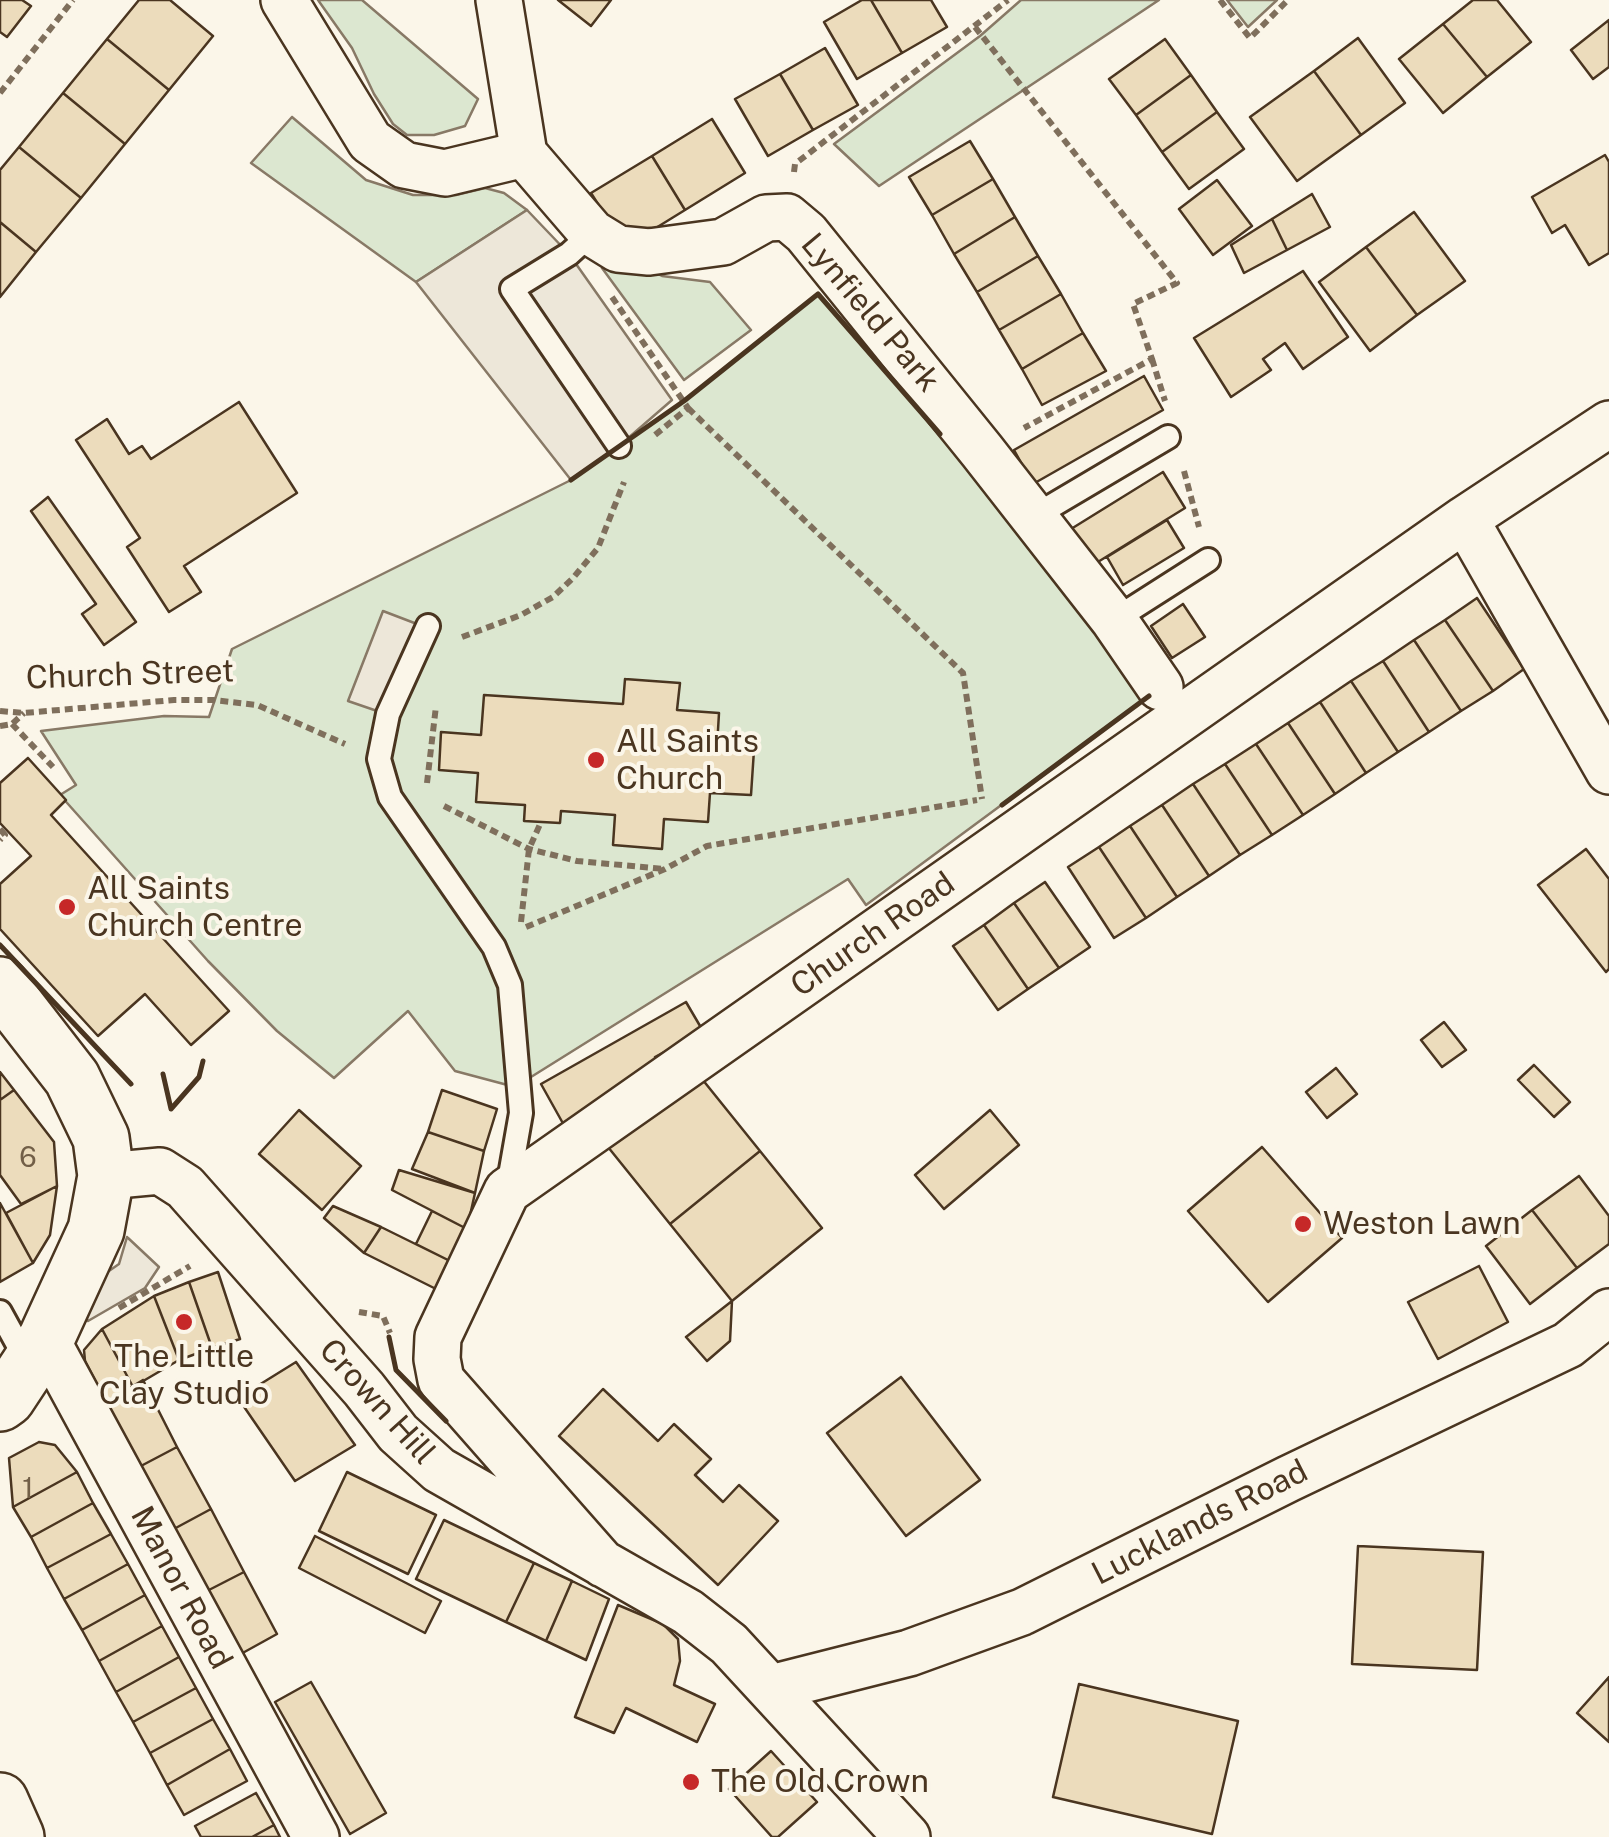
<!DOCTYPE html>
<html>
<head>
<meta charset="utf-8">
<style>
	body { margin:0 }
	canvas { display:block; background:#fbf6e9 }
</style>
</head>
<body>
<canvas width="1609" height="1837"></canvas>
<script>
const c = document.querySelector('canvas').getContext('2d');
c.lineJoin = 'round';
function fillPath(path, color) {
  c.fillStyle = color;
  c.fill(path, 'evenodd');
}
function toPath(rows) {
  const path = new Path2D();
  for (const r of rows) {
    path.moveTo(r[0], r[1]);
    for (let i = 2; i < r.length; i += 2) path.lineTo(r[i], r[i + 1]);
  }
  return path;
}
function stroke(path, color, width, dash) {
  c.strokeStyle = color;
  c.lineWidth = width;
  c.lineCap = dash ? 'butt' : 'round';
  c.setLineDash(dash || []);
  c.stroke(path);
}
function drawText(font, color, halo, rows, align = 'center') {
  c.font = font + ' "Public Sans",sans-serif';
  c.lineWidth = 8;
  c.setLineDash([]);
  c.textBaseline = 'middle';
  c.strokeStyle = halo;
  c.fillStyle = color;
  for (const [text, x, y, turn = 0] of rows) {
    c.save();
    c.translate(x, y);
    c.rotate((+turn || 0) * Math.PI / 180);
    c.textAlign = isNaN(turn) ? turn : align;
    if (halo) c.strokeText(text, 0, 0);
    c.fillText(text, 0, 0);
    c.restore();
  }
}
const green = toPath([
	[318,0,362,0,478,99,465,126,434,135,407,135,393,124,374,94,352,48,318,0],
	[1021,0,1159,0,879,186,834,144,980,36,1021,0],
	[1227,0,1277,0,1248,27,1227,0],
	[292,117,366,180,413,195,456,195,485,188,504,193,527,210,416,282,251,163,292,117],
	[621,255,662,276,710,282,751,330,684,380,602,268,621,255],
	[818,294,1016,522,1153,693,866,905,848,879,515,1087,455,1071,408,1011,334,1078,277,1031,208,961,60,795,76,785,41,731,164,716,209,717,232,649,571,480,684,401,818,294]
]);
fillPath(green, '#dce7d0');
stroke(green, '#887966', 2.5);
const parking = toPath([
	[527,210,569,254,672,400,619,446,571,480,416,282,527,210],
	[383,611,417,624,383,713,348,701,383,611],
	[127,1237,159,1267,145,1288,88,1321,73,1296,119,1264,127,1237]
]);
fillPath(parking, '#ede7d9');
stroke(parking, '#887966', 2.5);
const building = toPath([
	[0,0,22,0,31,6,7,37,0,32,0,0],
	[139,0,170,0,213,36,169,90,107,39,139,0],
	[558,0,611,0,591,26,558,0],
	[862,0,871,0,902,53,857,79,824,22,862,0],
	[871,0,931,0,947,27,902,53,871,0],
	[1473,0,1497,0,1531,42,1487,77,1443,24,1473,0],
	[1609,20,1609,67,1593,79,1571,50,1609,20],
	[1443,24,1487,77,1443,113,1399,59,1443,24],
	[1358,38,1405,103,1361,135,1314,71,1358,38],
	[107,39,169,90,125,144,63,93,107,39],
	[1165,39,1191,75,1136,115,1109,79,1165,39],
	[825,48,858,105,813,130,780,74,825,48],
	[1314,71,1361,135,1297,181,1250,117,1314,71],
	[780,74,813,130,768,156,735,99,780,74],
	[1191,75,1217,112,1162,152,1136,115,1191,75],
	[63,93,125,144,81,198,19,147,63,93],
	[1217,112,1244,149,1189,189,1162,152,1217,112],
	[712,119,745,173,685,210,652,156,712,119],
	[970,141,993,179,932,215,909,177,970,141],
	[19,147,81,198,36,252,0,222,0,170,19,147],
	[1605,155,1609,162,1609,253,1589,265,1565,225,1552,233,1532,197,1605,155],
	[652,156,685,210,625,247,591,193,652,156],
	[993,179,1015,217,954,254,932,215,993,179],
	[1217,180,1252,226,1213,255,1179,209,1217,180],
	[1312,194,1330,227,1287,250,1272,219,1312,194],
	[1414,212,1465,281,1417,315,1366,247,1414,212],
	[1015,217,1038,256,977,292,954,254,1015,217],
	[1272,219,1287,250,1244,273,1231,245,1272,219],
	[0,222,36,252,0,297,0,222],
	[1366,247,1417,315,1370,351,1319,282,1366,247],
	[1038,256,1061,294,999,330,977,292,1038,256],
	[1303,271,1348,337,1303,369,1285,343,1263,359,1271,370,1231,397,1194,338,1303,271],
	[1061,294,1083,333,1022,369,999,330,1061,294],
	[1083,333,1106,371,1042,405,1022,369,1083,333],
	[1144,376,1163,410,1033,484,1014,450,1144,376],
	[239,402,297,493,184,566,201,592,169,612,127,547,140,538,76,440,107,419,129,454,142,446,151,459,239,402],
	[1163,472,1185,508,1093,565,1071,529,1163,472],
	[48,497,136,622,104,645,82,614,96,604,31,511,48,497],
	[1167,520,1184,548,1123,585,1107,557,1167,520],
	[1477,598,1524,669,1493,691,1445,620,1477,598],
	[1183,604,1205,637,1172,658,1151,626,1183,604],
	[1445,620,1493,691,1461,711,1414,640,1445,620],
	[1414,640,1461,711,1429,732,1383,661,1414,640],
	[1383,661,1429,732,1398,752,1351,681,1383,661],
	[625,679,680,683,677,710,719,713,717,747,754,750,751,795,710,793,708,822,664,819,662,849,613,845,615,815,561,811,560,823,524,821,525,805,476,802,478,773,439,770,441,732,481,735,484,695,623,704,625,679],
	[1351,681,1398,752,1366,773,1320,702,1351,681],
	[1320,702,1366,773,1335,794,1288,723,1320,702],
	[1288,723,1335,794,1303,815,1256,744,1288,723],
	[1256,744,1303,815,1272,835,1225,764,1256,744],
	[28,758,66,800,51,815,229,1011,191,1045,145,994,98,1036,0,929,0,884,31,856,0,823,0,783,28,758],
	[1225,764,1272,835,1240,855,1193,784,1225,764],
	[1193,784,1240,855,1209,876,1162,805,1193,784],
	[1162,805,1209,876,1177,897,1130,826,1162,805],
	[1130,826,1177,897,1146,918,1099,847,1130,826],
	[1099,847,1146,918,1114,938,1068,867,1099,847],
	[1586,849,1609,879,1609,969,1606,972,1538,885,1586,849],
	[1045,882,1090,947,1059,968,1014,903,1045,882],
	[1014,903,1059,968,1028,989,984,925,1014,903],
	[984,925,1028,989,998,1010,953,946,984,925],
	[686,1002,703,1031,655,1057,663,1071,565,1127,541,1084,686,1002],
	[1444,1022,1466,1050,1442,1067,1421,1040,1444,1022],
	[1534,1065,1570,1102,1554,1117,1518,1080,1534,1065],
	[1336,1068,1357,1094,1327,1118,1306,1092,1336,1068],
	[0,1072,14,1090,0,1100,0,1072],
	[698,1074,760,1151,670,1224,608,1147,698,1074],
	[14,1090,54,1142,57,1186,21,1204,0,1175,0,1100,14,1090],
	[442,1090,497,1109,484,1151,428,1132,442,1090],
	[299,1110,361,1166,322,1210,259,1154,299,1110],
	[990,1110,1019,1145,944,1209,915,1175,990,1110],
	[428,1132,484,1151,475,1193,412,1169,428,1132],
	[1262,1147,1342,1238,1268,1302,1188,1211,1262,1147],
	[760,1151,822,1228,732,1301,670,1224,760,1151],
	[399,1170,475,1193,467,1229,392,1190,399,1170],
	[1579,1176,1609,1216,1609,1244,1577,1268,1532,1210,1579,1176],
	[57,1186,50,1235,33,1263,6,1213,57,1186],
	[0,1203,33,1263,0,1282,0,1203],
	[333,1206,381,1227,364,1253,324,1218,333,1206],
	[1532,1210,1577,1268,1530,1304,1486,1246,1532,1210],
	[432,1211,467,1229,454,1263,416,1244,432,1211],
	[381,1227,454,1263,438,1290,364,1253,381,1227],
	[1479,1266,1508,1322,1438,1359,1408,1302,1479,1266],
	[218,1272,240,1339,212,1348,189,1282,218,1272],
	[189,1282,212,1348,179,1360,154,1296,189,1282],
	[154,1296,179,1360,133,1387,102,1329,154,1296],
	[732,1301,730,1341,707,1361,686,1337,732,1301],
	[102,1329,133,1387,106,1402,85,1361,84,1350,102,1329],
	[296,1362,355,1445,295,1481,238,1398,296,1362],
	[901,1377,980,1480,906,1536,827,1433,901,1377],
	[143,1380,177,1447,139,1467,106,1402,143,1380],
	[603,1389,658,1441,674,1424,711,1459,695,1475,723,1502,739,1485,778,1521,718,1585,559,1436,603,1389],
	[39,1442,55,1445,77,1472,13,1507,9,1458,39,1442],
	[177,1447,211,1509,172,1530,139,1467,177,1447],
	[77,1472,93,1503,31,1537,13,1507,77,1472],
	[347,1472,436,1515,408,1574,319,1531,347,1472],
	[93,1503,111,1534,47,1568,31,1537,93,1503],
	[211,1509,244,1572,205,1592,172,1530,211,1509],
	[444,1520,534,1563,506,1622,416,1579,444,1520],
	[111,1534,128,1564,64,1599,47,1568,111,1534],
	[315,1536,441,1601,425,1633,299,1568,315,1536],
	[1358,1546,1483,1552,1477,1670,1352,1664,1358,1546],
	[534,1563,572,1581,546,1641,506,1622,534,1563],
	[128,1564,145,1595,82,1630,64,1599,128,1564],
	[244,1572,277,1634,239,1655,205,1592,244,1572],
	[572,1581,609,1599,586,1660,546,1641,572,1581],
	[145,1595,162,1626,99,1661,82,1630,145,1595],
	[618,1605,663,1624,678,1639,680,1661,674,1685,715,1704,697,1742,626,1708,614,1733,575,1717,618,1605],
	[162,1626,179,1657,116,1692,99,1661,162,1626],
	[179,1657,196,1688,133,1722,116,1692,179,1657],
	[1609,1677,1609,1742,1577,1713,1609,1677],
	[311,1682,386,1813,350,1834,275,1702,311,1682],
	[1079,1684,1238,1721,1212,1834,1053,1797,1079,1684],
	[196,1688,213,1719,150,1753,133,1722,196,1688],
	[213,1719,230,1749,167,1785,150,1753,213,1719],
	[230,1749,247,1781,184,1815,167,1785,230,1749],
	[771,1751,817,1802,778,1837,772,1837,729,1789,771,1751],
	[256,1793,274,1825,252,1837,201,1837,195,1826,256,1793],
	[274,1825,280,1837,252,1837,274,1825]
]);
fillPath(building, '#ecdcbc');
stroke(building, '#4a3520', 2.5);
const service = toPath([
	[592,233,569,254,512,289,619,446],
	[1033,517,1168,437],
	[1114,620,1208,560],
	[428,626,388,714,379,759,390,797,494,947,510,985,521,1113,508,1187],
	[0,1312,28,1363]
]);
const minor = toPath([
	[284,0,370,141,404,165,445,173,524,154],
	[499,0,524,154,592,233,618,249,649,252,723,242,766,218,787,217,806,233,982,451,1114,620,1160,687],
	[1465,519,1609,771],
	[106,1176,160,1171,185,1187,364,1389,398,1433,439,1470,688,1612,729,1644,907,1837],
	[46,1339,316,1837],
	[603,1564,441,1380,437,1359,438,1337,507,1191,1465,519,1609,424],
	[771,1688,909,1653,1022,1612,1288,1479,1568,1345,1609,1312]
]);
const tertiary = toPath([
	[0,985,72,1078,101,1138,106,1176,96,1230,46,1339,7,1398,0,1403],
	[0,1801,16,1837]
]);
stroke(service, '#4a3520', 28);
stroke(minor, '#4a3520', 50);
stroke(tertiary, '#4a3520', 60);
stroke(toPath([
	[1220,0,1250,38,1288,0],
	[975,27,1177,283,1133,304,1152,359,1024,428],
	[0,93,73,0],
	[794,172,795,164,1008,0],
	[612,297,688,408,655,435],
	[1152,359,1165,401],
	[688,408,963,673,982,799],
	[1184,471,1199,527],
	[462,637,521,615,553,597,573,578,598,548,624,482],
	[0,711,24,713,174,700,213,700,257,705,345,744],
	[12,724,53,767],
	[0,726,12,724,24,713],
	[427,783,436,706],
	[444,806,529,849,577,861,665,869],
	[0,829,5,835,0,840],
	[521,922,529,849,541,822],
	[526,927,665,869,707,846,977,800],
	[119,1308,190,1266],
	[359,1312,383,1316,390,1333]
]), '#7f6f5c', 6, [8, 5]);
stroke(service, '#fbf6e9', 22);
stroke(minor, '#fbf6e9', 45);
stroke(tertiary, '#fbf6e9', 55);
stroke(toPath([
	[571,480,684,401,818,294,940,434],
	[1002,805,1149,696],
	[0,945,131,1084],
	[163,1074,171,1109,199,1077,203,1061],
	[389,1337,396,1370,446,1421]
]), '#4a3520', 5);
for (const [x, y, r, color] of [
	[596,760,10,"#c62828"],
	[67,907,10,"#c62828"],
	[1303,1224,10,"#c62828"],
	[184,1322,10,"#c62828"],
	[691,1782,10,"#c62828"]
]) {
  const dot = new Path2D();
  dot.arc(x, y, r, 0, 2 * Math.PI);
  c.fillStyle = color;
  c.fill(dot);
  stroke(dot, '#fbf6e9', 4);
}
drawText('28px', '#725f47', null, [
	["6",28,1158],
	["1",28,1489]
]);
drawText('32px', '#4a3520', '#fbf6e9', [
	["Lynfield Park",870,313,50],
	["Church Street",130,675,-2],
	["Church Road",873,935,-35],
	["Crown Hill",377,1402,48],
	["Lucklands Road",1200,1523,-27],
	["Manor Road",181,1588,62]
]);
drawText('32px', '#4a3520', '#fbf6e9', [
	["All Saints",616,742],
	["Church",616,779],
	["All Saints",87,889],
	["Church Centre",87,926],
	["Weston Lawn",1323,1224],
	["The Little",184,1357,"center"],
	["Clay Studio",184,1394,"center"],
	["The Old Crown",711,1782]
], 'left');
</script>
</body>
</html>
